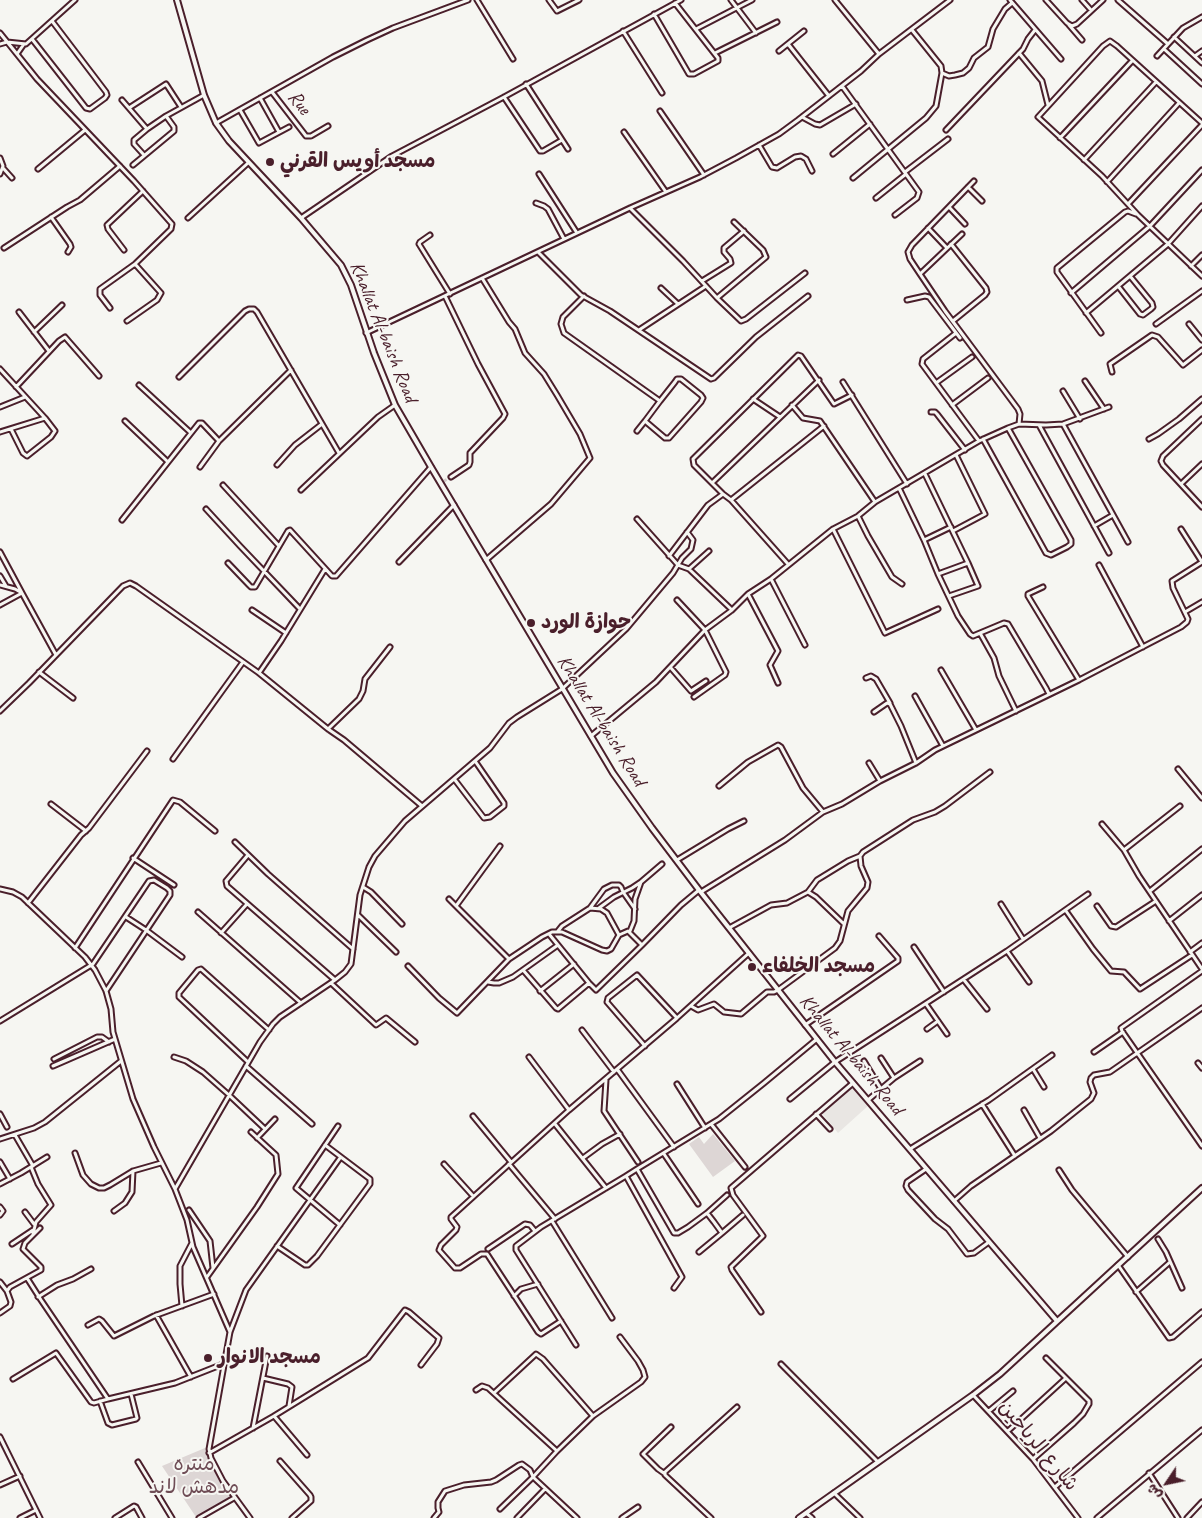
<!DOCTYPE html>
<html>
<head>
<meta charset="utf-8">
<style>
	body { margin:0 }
	#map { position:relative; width:1202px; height:1518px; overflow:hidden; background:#f6f6f2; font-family:Caveat,"Playpen Sans Arabic",sans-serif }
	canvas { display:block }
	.north { position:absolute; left:1142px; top:1458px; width:50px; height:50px; -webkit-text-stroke:4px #f6f6f2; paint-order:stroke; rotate:236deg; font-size:14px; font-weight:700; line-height:20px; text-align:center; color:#4a1f2b }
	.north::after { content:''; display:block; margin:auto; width:18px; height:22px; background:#4a1f2b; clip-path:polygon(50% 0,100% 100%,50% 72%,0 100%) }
</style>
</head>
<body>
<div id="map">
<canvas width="1202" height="1518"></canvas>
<div class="north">ش</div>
</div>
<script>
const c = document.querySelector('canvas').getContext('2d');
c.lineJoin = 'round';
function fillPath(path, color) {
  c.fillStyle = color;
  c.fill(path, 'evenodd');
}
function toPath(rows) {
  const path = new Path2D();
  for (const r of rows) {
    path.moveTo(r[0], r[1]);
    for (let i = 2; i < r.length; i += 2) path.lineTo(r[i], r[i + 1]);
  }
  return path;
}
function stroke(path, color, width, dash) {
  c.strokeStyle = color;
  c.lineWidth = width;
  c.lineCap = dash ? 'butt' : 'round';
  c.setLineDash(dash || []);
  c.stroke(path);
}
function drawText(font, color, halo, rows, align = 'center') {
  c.font = font + ' Caveat,"Playpen Sans Arabic",sans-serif';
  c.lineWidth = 4;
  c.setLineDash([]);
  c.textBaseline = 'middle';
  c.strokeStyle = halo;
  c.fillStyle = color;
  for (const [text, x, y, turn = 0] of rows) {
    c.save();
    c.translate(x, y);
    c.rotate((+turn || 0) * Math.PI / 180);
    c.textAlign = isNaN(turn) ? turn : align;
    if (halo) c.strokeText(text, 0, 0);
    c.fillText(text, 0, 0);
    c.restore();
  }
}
fillPath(toPath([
	[853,1086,869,1105,838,1133,821,1112]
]), '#e9e6e3');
fillPath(toPath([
	[713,1134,735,1161,713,1177,689,1144,699,1137,704,1144],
	[205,1448,208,1460,230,1497,196,1517,162,1466]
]), '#ddd6d5');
stroke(toPath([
	[444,481,451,477]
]), '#d4cbca', 3, [3, 1.5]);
const street = toPath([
	[477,0,513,59],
	[549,0,557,11,579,0],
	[731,0,756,33],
	[835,0,879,54],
	[1010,0,1061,59],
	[1046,0,1067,23,1072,26,1077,24,1103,0],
	[1082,0,1091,10],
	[1118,0,1168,44],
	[654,14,689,74,694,74,718,61,718,58,675,3],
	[1069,25,1082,40],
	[696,29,752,0],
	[623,31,662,93],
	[0,33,37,79,134,181,172,224,171,229,135,264,100,289,100,295,110,308],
	[1174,37,1202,63],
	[32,39,86,108,90,109,105,98,107,95,106,92,52,21],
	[0,44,7,42,26,44,75,0],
	[788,44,829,96],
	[1164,49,1202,84],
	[779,51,804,31],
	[715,53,777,22],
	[1019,53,1042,81,1048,105],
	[17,54,24,44],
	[1157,56,1183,28,1202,17],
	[1195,56,1202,51],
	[942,73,949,76,955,75,963,73,969,68,974,58,988,47,993,29,1005,9,1012,3],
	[526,84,568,149],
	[842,86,919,192,917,198,895,215],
	[272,92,306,136,311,136,328,126],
	[504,97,540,151,543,151,562,140],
	[260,98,279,132],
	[122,100,147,129],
	[129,108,166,84,181,107],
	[240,110,259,143,289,127],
	[660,111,704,175],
	[802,117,815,124,820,125,856,104],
	[216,123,333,57,367,40,393,28,468,0],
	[1202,123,1117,46,1110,41,1103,46,1038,117,1102,176,1138,215,1202,276],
	[946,130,1023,49,1028,39,1035,30],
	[624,132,666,192],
	[1060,138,1132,61],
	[759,145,772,167,777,168,795,157,801,156,806,159,812,171],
	[833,154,870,124],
	[144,155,134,144,134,140,147,129,166,116,204,95],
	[0,158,3,166,0,174],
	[1084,160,1156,82],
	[133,165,174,131,174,127,166,116],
	[3,168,12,178],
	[38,169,85,130],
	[905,172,948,139],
	[539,174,577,233],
	[853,178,926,118,936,106,942,73,941,66,912,30],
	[974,181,912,245,908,252,910,259,920,274,945,311,1018,409,1020,414,1019,424],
	[1107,182,1179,103],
	[968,187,982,201],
	[876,198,906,174],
	[536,203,544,206,548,209,564,239],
	[1128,204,1202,125],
	[949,207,965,224],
	[630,208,683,261,717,298,741,321,746,319,805,273],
	[51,217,70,244,71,247,68,252],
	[188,218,248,163],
	[301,218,392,156,504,97,681,0],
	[928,228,947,248],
	[430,235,420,242,419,244,450,294],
	[951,244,986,288,987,292,985,295,953,321],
	[4,248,67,207,80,200,120,166],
	[124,250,108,229,107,225,143,191],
	[538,252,581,295,610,311,711,379,714,378,756,337,808,296],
	[1191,266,1202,255],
	[920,274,962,234],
	[482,278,509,322,515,329,525,353,544,374,557,395,580,434,590,458,551,504,486,560],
	[702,281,731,263,730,259,724,252,724,248,744,231],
	[1118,286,1140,314,1143,315,1151,309,1153,307,1152,303,1130,276],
	[661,288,678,304],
	[1071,293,1150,226,1202,170],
	[445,296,478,364,505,414,503,418,470,453,470,462,469,465,451,477],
	[584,296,563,317,561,324,564,333,660,401],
	[717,298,766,257,763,250,734,222],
	[907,300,925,296,929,297,960,338],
	[19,312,49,351],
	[1086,313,1168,244,1202,206],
	[127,321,157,300,161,293,135,264],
	[1156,324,1202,291],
	[1189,324,1202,340],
	[639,330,706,286],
	[34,332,62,305],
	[366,333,630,208,700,177,736,158,779,134,798,120,861,71,879,54,950,0],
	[956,333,923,359,922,364,979,441],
	[1101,333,1057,272,1057,268,1125,212,1128,211,1136,214],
	[0,369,45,418,55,431,51,437,27,456,23,453,11,429],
	[1112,372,1110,364,1152,335,1158,337,1183,365,1202,350],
	[179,377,245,311,249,309,254,309,257,312,339,453],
	[1085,381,1104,409],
	[843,382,907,484],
	[936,383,972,357],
	[139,385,191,433],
	[16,387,59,341,65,337,99,376],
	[1063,391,1080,419],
	[753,399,780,417],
	[792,405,803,418,820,421,875,502],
	[952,405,988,378],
	[0,407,25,397],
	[931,412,935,412,937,414,965,450],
	[1202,419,1163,456,1161,461,1163,465,1202,507],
	[125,421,168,462],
	[1063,424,1128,542],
	[1039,425,1109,553],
	[637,431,645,421,660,401,675,382,677,379,681,379,701,395,703,398,701,402,669,438,665,438,645,421],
	[0,432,45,418],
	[983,439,1046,553,1051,555,1067,547,1071,544,1071,540,1008,428],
	[1149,439,1158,434,1179,419,1202,399],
	[277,465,295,445,322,424],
	[200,467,219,441,291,370],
	[925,474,968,563,938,574],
	[712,483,819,380],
	[1181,484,1202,464],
	[223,485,279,546],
	[899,488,924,540,938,574,958,616,970,634,973,636,1004,623,1008,624,1046,688,1049,694],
	[301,490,378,417,395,405],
	[731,500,824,426],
	[206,509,240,546,300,609],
	[858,516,868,536,892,577,902,584],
	[637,519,678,565,689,569,732,610],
	[122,520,199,423,202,423,219,441],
	[1094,526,1113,515],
	[833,529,885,633,938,609],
	[1181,529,1202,562],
	[953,531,985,514,956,455],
	[924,540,951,527],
	[0,552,22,593,15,589,0,585],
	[669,556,708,505,723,494],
	[399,562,454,505],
	[228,563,249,585,251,587,255,587,288,531,290,530,332,576,336,576,431,467],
	[788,564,731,500,723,494,694,465,693,459,798,355,801,356,834,404,852,395],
	[1099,565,1143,647],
	[689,569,709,551],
	[0,576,6,586],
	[771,579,805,645],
	[1043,587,1028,594,1028,596,1079,680],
	[748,594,778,651,770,665,778,683],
	[949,596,978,586,968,563],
	[677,600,705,630,726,672,725,675,694,697],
	[0,605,22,593,56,655],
	[252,610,286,633],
	[1185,612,1202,602],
	[980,633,994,658,999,676,1016,711],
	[671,668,691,691,706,681],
	[941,670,976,730],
	[39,672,73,698],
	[259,673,281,641,325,569],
	[866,678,871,676,876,679,890,703],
	[915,696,943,746],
	[0,711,29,683,123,586,130,583,136,586,259,673,328,729,344,740,422,806],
	[874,712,887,703,890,704,901,726,916,763],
	[328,729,359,699,363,691,365,679,390,647],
	[591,736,656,682,705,630,732,610,748,594,771,579,833,529,858,516,875,502,979,441,1008,428,1019,424,1046,425,1063,424,1109,407],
	[173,759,243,662],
	[869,763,880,781],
	[1178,769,1202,798],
	[455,780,484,818,490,817,504,806,504,803,475,761],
	[719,786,748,762,778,745,781,747,803,788,823,812],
	[51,804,86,831],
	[1180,806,1124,850,1139,876,1202,969],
	[1102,824,1124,850],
	[235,842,268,874,353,949],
	[248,855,226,881,227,886,335,980],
	[133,858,174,885],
	[677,860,728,829,744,821],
	[641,882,662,864],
	[363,887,371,892,402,924],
	[0,889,13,892,22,897,85,957,95,970,106,991,111,1009,113,1032,133,1099,154,1147,175,1189],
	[1150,891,1202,849],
	[701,892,785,840,823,812,842,804,880,781,916,763,935,750,1079,680,1181,627,1187,622,1188,619,1173,588,1172,581,1202,562],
	[808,892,817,880,848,861,860,856],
	[449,899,509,959],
	[28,903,81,835,89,828,147,751],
	[1001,904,1023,939],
	[456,906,500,846],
	[1097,906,1111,926,1116,927,1156,901],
	[590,908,601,909,607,913,619,935],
	[599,908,614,897,632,888,641,882,635,899,634,921,630,931],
	[1066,911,1093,949,1111,971,1124,972,1140,989,1192,955],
	[198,912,301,1003],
	[358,915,396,952],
	[126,917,146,930,182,957],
	[1169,921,1202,895],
	[729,928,771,905,787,903,808,892,816,897,844,924],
	[558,931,562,926,590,908,604,889,612,885,619,885,621,887,623,892,635,909],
	[221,933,247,904],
	[549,934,589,983,596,990,642,945,681,905,699,890],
	[914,947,944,992],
	[75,948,173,800,180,802,215,831],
	[1007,951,1029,982],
	[1190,952,1202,943],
	[408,966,439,998,457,1013,509,959,542,937,552,932,562,932,602,950,607,951,611,949,619,935,628,931,642,945],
	[523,970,556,1008,558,1009,589,983],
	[1202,971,1121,1028,1122,1031,1202,1146],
	[964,980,987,1009],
	[488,982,494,983,499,983,513,977,558,945],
	[331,983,376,1025,386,1018,415,1042],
	[540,991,574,964],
	[926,1004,947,1034],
	[691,1006,698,1010,714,1004,724,1012,741,1014,767,992,774,992,778,990,835,948,840,941,848,911,867,888,868,882,861,866,860,856,863,852,913,820,935,812,945,806,990,772],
	[0,1021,93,964,149,881,154,880,167,888,170,891,170,895,106,991],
	[805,1025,898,961,898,958,879,936],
	[927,1029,938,1021],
	[582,1030,614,1072],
	[645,1046,607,1002,608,998,637,975,677,1018],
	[1094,1052,1123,1032],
	[174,1057,186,1061,203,1072,229,1095,265,1129],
	[529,1057,569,1110],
	[881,1058,894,1078],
	[54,1059,97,1037,102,1037,109,1042],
	[864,1061,881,1089],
	[248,1062,179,997,179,993,198,970,201,969,269,1030],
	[1198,1063,1202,1068],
	[53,1066,115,1039],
	[246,1066,312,1124],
	[617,1069,674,1147],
	[1033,1069,1044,1087],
	[606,1080,604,1111,638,1162],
	[677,1084,705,1128],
	[790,1099,835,1062,1007,951,1088,894],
	[868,1100,894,1078,920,1061],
	[982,1104,1015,1156],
	[1024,1110,1040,1138],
	[0,1114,7,1127],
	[816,1114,830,1129],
	[473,1116,511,1162],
	[555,1124,606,1188],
	[711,1124,745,1167],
	[338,1126,296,1188,340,1225],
	[15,1135,33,1166],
	[257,1138,275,1119],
	[0,1139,34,1128,45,1122,121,1061],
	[910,1149,989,1100,1052,1055],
	[75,1153,83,1175,91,1184,99,1188,104,1188,110,1185,133,1171,161,1163],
	[664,1154,698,1204],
	[583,1158,602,1144,620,1134],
	[0,1162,10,1179],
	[444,1164,473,1196],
	[509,1164,555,1219],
	[31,1167,38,1184,51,1205,36,1222,33,1234],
	[926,1169,907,1182,906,1186,908,1190,935,1219,948,1229,967,1254,974,1253,989,1242],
	[1059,1170,1072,1190,1128,1257],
	[626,1176,637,1169],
	[0,1184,21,1173,47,1157],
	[954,1201,971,1186,1051,1131,1091,1099,1094,1093,1090,1082,1091,1078,1094,1075,1110,1072,1202,1008],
	[0,1207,3,1211,0,1215],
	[189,1210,210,1241,213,1268],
	[114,1211,125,1203,132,1192,133,1171],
	[25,1212,34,1224],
	[707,1213,727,1195],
	[552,1221,612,1318],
	[722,1233,743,1215],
	[1158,1239,1166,1252,1182,1288],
	[12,1244,33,1230],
	[277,1246,305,1265,308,1265,317,1256,370,1184,370,1179,325,1145],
	[488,1249,525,1224,530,1225,535,1231],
	[699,1252,722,1233,714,1222,707,1213,688,1227,678,1233,674,1233,637,1169,719,1119,764,1083,817,1039],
	[1118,1265,1169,1338,1173,1337,1202,1312],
	[207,1277,257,1207,278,1174,276,1155,251,1132],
	[27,1278,41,1300,108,1399,175,1383,223,1364],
	[0,1282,7,1291,11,1302,10,1306,0,1313],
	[7,1291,10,1287,41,1270,41,1267,23,1249,25,1243,40,1228],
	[1136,1292,1170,1262],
	[514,1296,521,1289,538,1284],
	[38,1297,57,1285,73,1279,91,1269],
	[182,1306,180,1284,180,1266,192,1243],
	[761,1312,732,1270,731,1267,763,1236,733,1195,731,1188,853,1083],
	[156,1315,191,1377],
	[561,1321,541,1334,538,1332,487,1254,481,1254,460,1268,455,1268,439,1250,441,1245,456,1230,457,1227,451,1219,451,1217,569,1110,677,1018,749,953],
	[88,1325,99,1319,102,1321,114,1336,154,1316,214,1294],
	[230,1332,193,1247,187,1220,175,1189,260,1042,273,1024,280,1017,335,980,345,972,351,964,360,895,369,867,375,856,405,821,490,748,509,723,517,717,562,689,626,629,673,573,682,558,691,549,693,540,687,532],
	[576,1345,516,1250,516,1246,541,1227,626,1176,682,1277,674,1288],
	[781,1364,878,1462],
	[263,1378,288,1384,292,1387,289,1406],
	[13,1379,56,1353,91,1402,94,1403,108,1399],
	[476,1390,482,1386,488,1388,557,1451,533,1477,577,1518],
	[494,1393,536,1354,543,1359,593,1416],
	[973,1395,1033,1459,1078,1518],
	[100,1401,108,1423,112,1425,136,1419,137,1418,131,1394],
	[989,1411,1013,1391],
	[274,1416,307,1455],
	[253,1428,267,1356],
	[1008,1431,1066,1378],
	[0,1437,40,1518],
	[557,1451,593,1416,641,1382,645,1377,643,1370,638,1361,620,1337],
	[209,1453,274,1416,368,1358,405,1310,409,1312,439,1338,437,1344,421,1365],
	[1033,1459,1074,1423,1083,1414,1089,1404,1089,1401,1046,1358],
	[280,1461,310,1495,311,1497,311,1501,292,1518],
	[138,1462,172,1518],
	[1149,1473,1178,1518],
	[665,1474,658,1469,643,1454,671,1427],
	[0,1485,20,1476],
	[1055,1487,1202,1362],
	[834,1493,860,1518],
	[806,1513,812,1518],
	[20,1518,36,1510],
	[115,1518,134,1506,136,1507,142,1518],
	[199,1518,234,1498],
	[250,1518,223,1481,211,1458,209,1449,230,1332,246,1290,340,1158],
	[434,1518,439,1512,438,1508,438,1502,445,1491,464,1485,491,1482,496,1480,519,1465,522,1464,530,1470,533,1477,500,1509],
	[517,1518,545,1489],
	[622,1518,638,1507],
	[711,1518,665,1475,665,1472,737,1407],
	[1097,1518,1202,1430],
	[1187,1518,1202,1502]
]);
const secondary = toPath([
	[177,0,204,95,216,123,229,141,301,218,341,265,351,285,374,353,395,405,431,467,613,773,652,828,699,890,835,1062,1057,1321],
	[799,1518,973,1395,1000,1374,1202,1188]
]);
stroke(street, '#4a1f2b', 7);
stroke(secondary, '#4a1f2b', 8);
stroke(street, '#f6f6f2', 3);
stroke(secondary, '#f6f6f2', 4);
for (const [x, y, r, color] of [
	[270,162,5,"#4a1f2b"],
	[531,623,5,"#4a1f2b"],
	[752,967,5,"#4a1f2b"],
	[208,1358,5,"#4a1f2b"]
]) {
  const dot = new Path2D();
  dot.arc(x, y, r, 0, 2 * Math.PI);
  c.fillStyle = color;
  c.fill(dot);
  stroke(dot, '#f6f6f2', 2);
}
drawText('20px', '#4a1f2b', '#f6f6f2', [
	["Rue",299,103,52],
	["Khallat Al-baish Road",383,332,68],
	["Khallat Al-baish Road",601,721,58],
	["Khallat Al-baish Road",851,1055,50],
	["شارع الرياحين",1038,1446,50]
]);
drawText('bold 20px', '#4a1f2b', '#f6f6f2', [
	["مسجد أويس القرني",280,162],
	["حوازة الورد",541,623],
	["مسجد الخلفاء",762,967],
	["مسجد الانوار",218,1358]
], 'left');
drawText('20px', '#6f4d56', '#f6f6f2', [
	["منتره",194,1465],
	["مدهش لاند",194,1488]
]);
</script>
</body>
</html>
